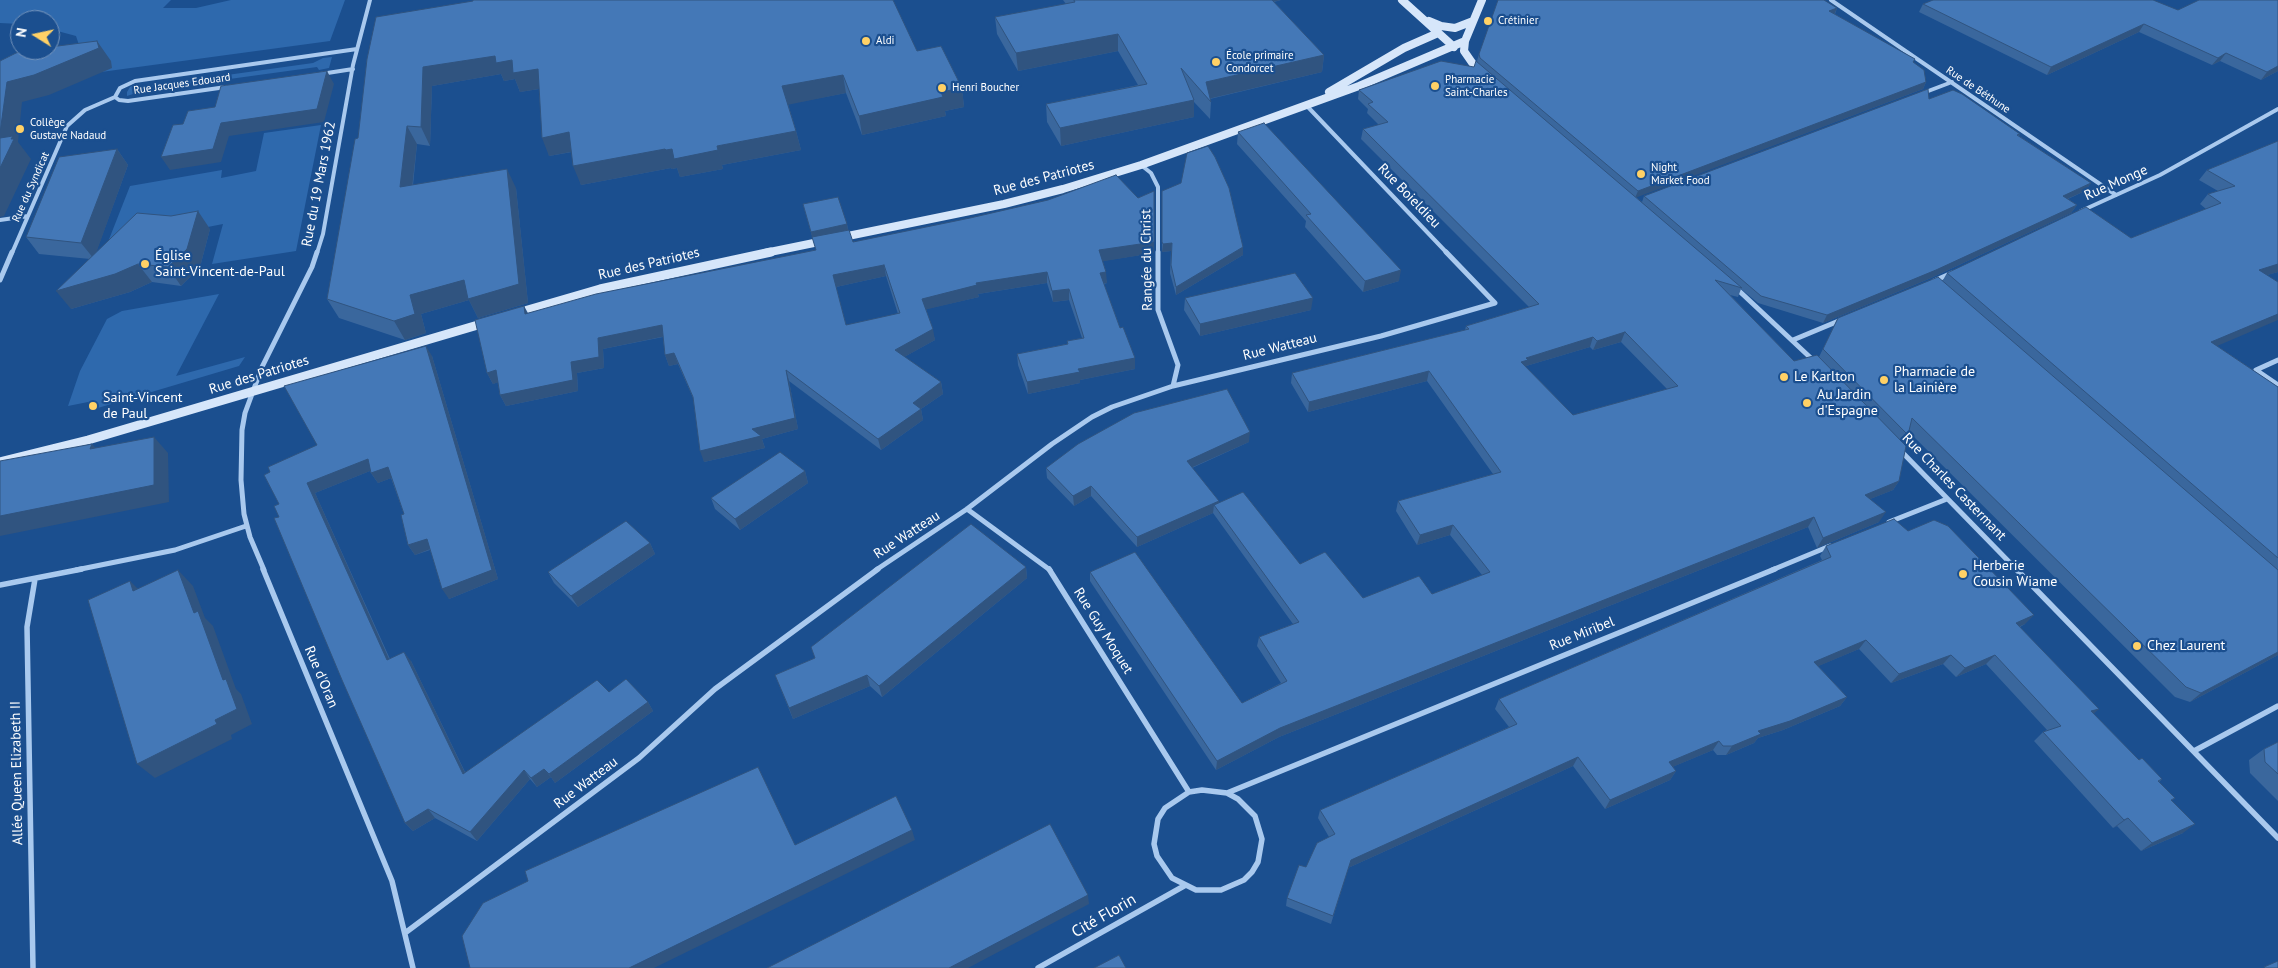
<!DOCTYPE html>
<html>
<head>
<meta charset="utf-8">
<style>
	body { margin:0 }
	#map { position:relative; width:2278px; height:968px; overflow:hidden; background:#1b4f8f; font-family:"PT Sans",sans-serif }
	canvas { display:block }
	.north { position:absolute; left:10px; top:10px; width:50px; height:50px; box-sizing:border-box; background:#1b4f8f; border:1px solid #7695bc; border-radius:50%; rotate:280deg; font-size:14px; font-weight:700; line-height:20px; text-align:center; color:#fff }
	.north::after { content:''; display:block; margin:auto; width:18px; height:22px; background:#ffd166; clip-path:polygon(50% 0,100% 100%,50% 72%,0 100%) }
</style>
</head>
<body>
<div id="map">
<canvas width="2278" height="968"></canvas>
<div class="north">N</div>
</div>
<script>
const c = document.querySelector('canvas').getContext('2d');
c.lineJoin = 'round';
function fillPath(path, color) {
  c.fillStyle = color;
  c.fill(path, 'evenodd');
}
function toPath(rows) {
  const path = new Path2D();
  for (const r of rows) {
    path.moveTo(r[0], r[1]);
    for (let i = 2; i < r.length; i += 2) path.lineTo(r[i], r[i + 1]);
  }
  return path;
}
function stroke(path, color, width, dash) {
  c.strokeStyle = color;
  c.lineWidth = width;
  c.lineCap = dash ? 'butt' : 'round';
  c.setLineDash(dash || []);
  c.stroke(path);
}
function drawText(font, color, halo, rows, align = 'center') {
  c.font = font + ' "PT Sans",sans-serif';
  c.lineWidth = 4.5;
  c.setLineDash([]);
  c.textBaseline = 'middle';
  c.strokeStyle = halo;
  c.fillStyle = color;
  for (const [text, x, y, turn = 0] of rows) {
    c.save();
    c.translate(x, y);
    c.rotate((+turn || 0) * Math.PI / 180);
    c.textAlign = isNaN(turn) ? turn : align;
    if (halo) c.strokeText(text, 0, 0);
    c.fillText(text, 0, 0);
    c.restore();
  }
}
fillPath(toPath([
	[0,0,171,0,163,8,196,8,231,0,345,0,330,41,101,72,83,57,76,36,50,29,50,20,20,20,20,24,0,23],
	[332,57,329,68,319,70,317,67,142,91,127,96,127,92,130,87,134,85,139,84,141,87,313,63,323,58],
	[321,125,296,251,212,264,223,224,106,247,130,186,222,170,221,178,256,171,264,133],
	[219,294,176,376,245,357,239,366,91,410,88,402,68,406,80,371,107,319,122,311]
]), '#2e69ad');
stroke(toPath([
	[1831,0,2116,195],
	[321,74,353,69],
	[226,87,128,101,119,100,115,97,120,88,135,81,357,49],
	[1923,93,1952,82],
	[1306,105,1447,253],
	[1141,165,1151,173,1158,187,1158,253],
	[2081,211,2160,175,2278,109],
	[0,220,28,216],
	[12,253,67,126,85,110,115,97],
	[317,253,323,234,353,65,370,0]
]), '#a9c9ee', 4);
stroke(toPath([
	[1158,252,1158,310,1178,365,1173,386],
	[0,280,12,252],
	[1934,281,1952,273],
	[1736,288,1814,361],
	[1793,340,1841,320],
	[2278,360,2256,370,2278,385],
	[1900,450,2017,570],
	[967,509,1050,570],
	[1889,522,1947,499],
	[76,570,175,550,246,526],
	[264,570,250,537,244,514,241,480,242,430,245,413,262,367,312,267,317,252],
	[876,570,967,509,1052,444,1092,417,1112,407,1173,386,1381,336,1495,303,1446,252],
	[1772,570,1830,546]
]), '#a9c9ee', 5);
stroke(toPath([
	[263,569,392,881,413,968],
	[1049,569,1189,792],
	[2016,569,2278,838],
	[0,585,82,569],
	[2194,751,2278,706],
	[1202,790,1227,793,1238,799,1255,816,1262,839,1258,862,1252,872,1244,880,1221,890,1196,890,1172,878,1157,856,1154,844,1158,819,1165,808,1189,792,1202,790],
	[1227,793,1775,569],
	[405,933,639,758,715,689,878,569],
	[33,968,27,627,35,579],
	[1038,968,1184,886]
]), '#a9c9ee', 5.5);
stroke(toPath([
	[1402,0,1454,47],
	[1429,21,1441,26,1455,28,1473,21],
	[1473,64,1464,51,1465,41,1482,0],
	[1329,92,1404,48,1438,33],
	[765,253,1004,204,1063,189,1141,165,1359,86,1465,41]
]), '#d6e6fa', 8);
stroke(toPath([
	[514,314,600,289,771,252],
	[0,462,88,440,488,322]
]), '#d6e6fa', 9);
fillPath(toPath([
	[1063,0,1281,0,1274,2,1324,55,1322,72,1210,99,1211,102,1210,119,1194,102,1194,117,1061,146,1047,122,1046,104,1138,85,1118,51,1018,71,997,34,995,17,1066,4],
	[2153,0,2278,71,2261,80,2220,61,2212,65,2139,32,2047,75,1919,12,1923,4],
	[1837,8,1835,14,1913,62,1926,82,1923,89,1636,197,1642,202,1644,196,1929,99,2020,134,2019,136,2091,183,2085,191,2068,199,2077,205,2071,213,1931,278,1823,323,1758,303,1741,289,1738,297,1730,295,1794,361,1819,357,1838,318,1943,280,1947,273,2131,238,2206,209,2200,204,2208,194,2218,191,2199,180,2207,170,2278,141,2278,272,2267,275,2217,346,2278,387,2278,655,2190,702,2175,697,1909,432,1908,435,1903,443,1899,481,1893,490,1870,499,1879,522,1817,548,1808,527,1279,737,1216,770,1090,581,1090,572,1242,703,1281,683,1257,646,1259,637,1293,624,1213,513,1137,547,1091,496,1074,506,1047,478,1046,468,1249,442,1192,468,1219,502,1300,564,1363,598,1432,594,1482,575,1450,535,1417,545,1396,511,1398,501,1493,474,1427,381,1308,412,1291,383,1292,373,1465,330,1466,326,1529,307,1361,139,1363,129,1379,125,1367,113,1368,109,1358,99,1359,90,1474,67,1478,63,1477,61,1479,54],
	[1621,342,1667,389,1573,415,1526,367,1526,366,1590,347,1593,350],
	[376,17,917,51,962,88,964,107,945,111,946,116,862,135,846,93,788,104,796,131,801,150,722,165,723,169,680,177,677,168,672,169,671,168,581,185,572,152,549,156,539,89,520,92,515,79,504,81,501,74,432,86,430,146,417,144,413,185,516,188,528,303,478,318,469,300,421,314,426,333,405,340,339,318,327,299,358,138],
	[1238,132,1399,281,1363,292,1305,227,1306,221,1237,144],
	[117,149,128,165,96,252,210,229,200,267,181,286,152,282,130,292,71,309,90,259,39,254,26,237],
	[1154,191,1154,253,1102,261,1107,283,1104,284,1135,369,1080,380,1080,383,1028,394,1018,365,1017,354,1067,344,1067,341,1082,338,1069,300,1053,302,1047,283,978,294,979,297,926,309,935,340,904,357,941,382,943,394,921,409,923,420,881,450,789,381,798,429,762,439,765,448,704,462,694,400,678,364,669,366,665,355,663,337,603,349,604,368,577,373,578,391,506,406,500,395,498,382,493,384,487,373,524,306,528,313,816,250,803,204,847,224,848,230,853,242,1138,198],
	[886,276,898,314,846,325,836,287],
	[1162,191,1243,247,1243,255,1176,295,1170,273,1171,251,1162,252],
	[1185,298,1311,310,1200,336,1184,310],
	[432,356,498,579,449,599,430,550,415,555,408,545,404,514,391,478,378,483,371,473,370,471,315,493,390,659,411,661,465,772,609,692,648,702,653,711,555,783,551,777,537,787,530,779,477,841,435,818,413,831,405,823,279,517,279,504,270,472,317,445],
	[805,471,808,483,740,530,715,509,711,498],
	[1908,531,2025,624,2020,627,2093,714,2139,760,2162,779,2159,782,2175,798,2171,801,2183,833,2141,851,2117,826,2113,828,2034,741,2043,732,2047,730,1986,664,1956,677,1943,664,1891,683,1859,649,1818,666,1847,697,1840,706,1783,730,1758,738,1754,743,1726,755,1717,755,1713,750,1672,767,1676,771,1670,780,1605,809,1573,766,1348,868,1331,924,1286,906,1287,898,1306,867,1329,837,1318,818,1320,810,1509,727,1495,709,1499,699,1822,560,1820,556,1826,546],
	[650,543,655,554,578,607,554,583,548,572],
	[1026,567,1027,578,882,697,870,686,793,719,775,675,815,658,811,647],
	[2278,742,2278,801,2250,773,2249,760,2264,749]
]), '#3a679d');
fillPath(toPath([
	[1259,0,1281,0,1259,5],
	[1837,8,1834,15,1829,11],
	[2144,24,2139,32,2047,75,2051,67],
	[1118,34,1118,51,1018,71,1016,53],
	[97,41,111,61,112,68,49,95,22,102,18,142,31,159,4,216,0,217,0,133,7,82],
	[2226,53,2220,61,2212,65,2218,58],
	[1324,55,1322,72,1208,99,1206,82],
	[495,56,538,69,545,88,520,92,515,79,504,81,501,74,432,86,430,146,421,127,423,67],
	[2278,66,2278,71,2261,80,2267,72],
	[327,71,334,84,324,122,229,136,221,162,170,170,161,157,221,123],
	[843,75,846,93,787,105,782,86],
	[1926,82,1923,89,1635,198,1638,191],
	[962,88,964,107,945,111,946,116,862,135,859,116,941,92],
	[1194,100,1194,117,1061,146,1060,128],
	[407,126,417,144,410,206,400,187],
	[796,131,801,150,722,165,717,146],
	[569,132,576,151,549,156,542,138],
	[117,149,128,165,94,259,81,243],
	[665,149,718,150,723,169,680,177,677,168,672,169,671,168,581,185,573,166],
	[507,169,516,188,528,303,478,318,469,300,421,314,426,333,405,340,394,321,410,295],
	[2091,183,2085,191,2058,203,2063,196],
	[2077,205,2071,213,1931,278,1823,323,1827,315],
	[198,211,210,229,200,267,181,286,168,267],
	[847,224,848,230,812,238,811,232],
	[1154,242,1154,253,1099,262,1099,250],
	[1172,243,1171,251,1162,252,1163,244],
	[1243,247,1243,255,1176,295,1176,287],
	[138,264,152,282,130,292,71,309,56,291],
	[2278,264,2278,272,2250,280,2259,270],
	[884,265,886,276,836,287,833,275],
	[1401,270,1399,281,1363,292,1365,281],
	[1047,272,1047,283,978,294,979,297,924,310,922,299,976,283],
	[1106,272,1107,283,1100,284,1100,273],
	[1069,289,1069,300,1053,302,1052,291],
	[1313,298,1311,310,1200,336,1200,324],
	[524,306,529,317,525,314],
	[2278,314,2278,320,2203,352,2211,342],
	[662,325,666,336,603,349,604,368,577,373,578,391,506,406,500,395,571,362,598,338],
	[933,329,935,340,897,361,895,350],
	[1625,332,1621,342,1593,350,1597,341],
	[1593,337,1590,347,1526,366,1525,370,1521,362,1526,358],
	[426,346,432,356,498,579,449,599,442,589],
	[674,353,678,364,669,366,665,355],
	[1135,358,1135,369,1080,380,1080,383,1028,394,1027,382,1078,369],
	[496,370,502,381,493,384,487,373],
	[786,370,789,381,798,429,762,439,765,448,704,462,700,451,752,429],
	[1429,371,1427,381,1308,412,1309,402],
	[941,382,943,394,921,409,923,420,881,450,878,439,913,403],
	[1250,432,1249,442,1186,470,1187,461],
	[154,437,168,453,169,502,0,536,0,516],
	[92,444,107,460,90,449],
	[368,459,375,469,315,493,394,670,387,660,307,483],
	[388,467,394,477,378,483,371,473],
	[805,471,808,483,740,530,735,519],
	[1899,481,1893,490,1858,504,1865,495],
	[1091,486,1091,496,1074,506,1073,496],
	[1219,501,1218,510,1214,505,1213,513,1137,547,1137,537],
	[1886,512,1879,522,1817,548,1823,538],
	[1814,517,1808,527,1279,737,1216,770,1217,761,1280,728],
	[1453,525,1450,535,1417,545,1420,535],
	[427,539,433,548,415,555,408,545],
	[650,543,655,554,578,607,571,596],
	[1026,567,1027,578,882,697,879,686],
	[178,570,193,586,205,618,213,626,236,689,241,694,252,724,231,735,232,739,155,778,137,764,215,720,223,680,194,613],
	[130,581,146,597,133,591],
	[2034,615,2025,624,2008,632,2016,623],
	[1866,640,1859,649,1807,671,1814,662],
	[404,652,411,661,470,783,463,774],
	[2278,652,2278,655,2190,702,2201,693],
	[1951,655,1943,664,1891,683,1899,674],
	[1995,655,1986,664,1956,677,1965,668],
	[867,675,870,686,793,719,789,708],
	[1847,697,1840,706,1783,730,1758,738,1754,743,1726,755,1732,746,1758,731],
	[648,702,653,711,555,783,549,774],
	[2099,709,2089,718,2091,711],
	[1719,741,1713,750,1663,771,1669,762],
	[1578,757,1573,766,1348,868,1331,924,1351,860],
	[544,769,551,777,537,787,531,778],
	[524,770,530,779,477,841,470,832],
	[1676,771,1670,780,1605,809,1610,800],
	[428,809,435,818,413,831,405,823],
	[2128,818,2117,826,2113,828,2124,820],
	[2195,824,2183,833,2141,851,2152,843],
	[912,830,915,840,654,968,629,968],
	[1088,895,1089,904,968,968,949,968]
]), '#305480');
const building = toPath([
	[473,0,893,0,917,51,941,46,962,88,941,92,943,97,859,116,843,75,782,86,796,131,717,146,718,150,674,159,672,149,666,150,665,149,573,166,569,132,542,138,538,69,513,73,512,60,496,63,495,56,423,67,421,127,407,126,400,187,507,169,519,284,468,299,464,280,410,295,415,314,394,321,327,299,355,139,358,138,367,59,376,17,473,1,473,0],
	[1074,0,1272,0,1324,55,1206,82,1211,102,1181,68,1194,100,1060,128,1046,104,1147,84,1118,34,1016,53,995,17,1075,2,1074,0],
	[1498,0,1824,0,1837,8,1829,11,1915,59,1913,62,1924,70,1926,82,1638,191,1480,58,1479,54,1498,0],
	[1933,0,2153,0,2178,10,2199,0,2278,0,2278,66,2267,72,2226,53,2218,58,2144,24,2051,67,1923,4,1933,0],
	[97,41,99,48,34,75,7,82,0,133,0,61,16,53,27,50,50,50,50,47,97,41],
	[1441,61,1474,67,1476,61,1742,288,1715,280,1794,361,1817,355,1906,446,1899,481,1865,495,1886,512,1823,538,1814,517,1280,728,1217,761,1090,572,1135,552,1242,703,1287,681,1259,637,1299,622,1214,505,1243,492,1300,564,1325,552,1363,598,1419,576,1432,594,1490,572,1453,525,1420,535,1398,501,1501,472,1429,371,1309,402,1292,373,1469,329,1466,326,1539,304,1363,129,1388,122,1368,104,1373,102,1359,90,1441,61],
	[1625,332,1678,386,1573,415,1521,362,1528,360,1526,358,1593,337,1597,341,1625,332],
	[327,71,317,109,221,123,213,149,161,157,173,125,183,124,188,111,215,107,221,86,327,71],
	[1928,89,1929,99,1953,90,1962,94,2020,134,2017,135,2091,183,2063,196,2077,205,1936,270,1827,315,1761,296,1644,196,1928,89],
	[1264,123,1401,270,1365,281,1306,215,1311,214,1238,132,1264,123],
	[13,136,11,139,14,139,0,168,0,138,13,136],
	[2278,141,2278,264,2259,270,2278,282,2278,314,2211,342,2278,387,2278,558,1947,273,2086,207,2131,238,2221,203,2208,194,2235,186,2207,170,2278,141],
	[1208,146,1215,157,1229,188,1243,247,1176,287,1171,265,1172,243,1163,244,1162,242,1162,191,1181,183,1187,153,1208,146],
	[117,149,81,243,26,237,59,157,117,149],
	[1116,175,1138,198,1154,191,1154,242,1099,250,1106,272,1100,273,1120,328,1123,327,1135,358,1078,369,1080,372,1027,382,1017,354,1068,344,1067,341,1084,338,1069,289,1052,291,1047,272,976,283,977,285,922,299,933,329,895,350,941,382,913,403,921,409,878,439,786,370,795,418,752,429,761,436,700,451,693,397,674,353,665,355,662,325,598,338,599,357,571,362,573,380,500,395,496,370,487,373,475,320,524,306,525,314,596,294,816,250,812,237,849,230,853,242,970,218,1048,200,1116,175],
	[884,265,900,313,846,325,833,275,884,265],
	[838,197,847,224,811,232,803,204,838,197],
	[198,211,187,249,168,267,138,264,115,274,56,291,137,213,171,216,198,211],
	[1295,273,1313,298,1200,324,1185,298,1295,273],
	[1938,277,2278,570,2278,652,2201,693,2186,687,1912,418,1908,435,1823,349,1838,318,1938,277],
	[426,346,492,570,442,589,427,539,408,545,401,515,404,514,388,467,371,473,368,459,307,483,387,660,404,652,463,774,597,680,609,692,626,679,648,702,549,774,544,769,531,778,524,770,470,832,428,809,405,823,342,680,274,518,279,517,274,506,279,504,264,475,270,472,268,467,317,445,284,386,426,346],
	[1227,389,1250,432,1187,461,1219,501,1137,537,1091,486,1073,496,1046,468,1078,444,1134,413,1227,389],
	[154,437,154,485,0,516,0,461,92,444,90,449,154,437],
	[780,452,805,471,735,519,711,498,780,452],
	[1894,519,1908,531,1934,520,1948,526,2034,615,2016,623,2099,709,2091,711,2139,760,2142,758,2162,779,2158,781,2175,798,2171,800,2195,824,2152,843,2128,818,2124,820,2043,732,2061,726,1995,655,1965,668,1951,655,1899,674,1866,640,1814,662,1847,697,1790,721,1758,731,1761,734,1732,746,1723,746,1719,741,1669,762,1676,771,1610,800,1578,757,1351,860,1333,916,1287,898,1299,865,1306,867,1317,843,1335,834,1320,810,1517,724,1499,699,1831,557,1826,546,1894,519],
	[626,521,650,543,571,596,548,572,626,521],
	[971,524,1026,567,879,686,867,675,789,708,775,675,815,658,811,647,971,524],
	[178,570,194,613,198,611,223,680,226,679,237,709,215,720,217,724,137,764,88,600,130,581,133,591,178,570],
	[2278,742,2278,774,2265,762,2264,749,2278,742],
	[758,767,795,845,896,796,912,830,629,968,470,968,462,936,483,903,528,881,525,871,758,767],
	[1050,824,1088,895,949,968,767,968,1050,824],
	[1119,955,1126,968,1094,968,1119,955],
	[2278,961,2278,968,2265,968,2264,967,2278,961]
]);
fillPath(building, '#4478b7');
stroke(building, '#305480', 1);
for (const [x, y, r, color] of [
	[1488,21,5,"#ffd166"],
	[866,41,5,"#ffd166"],
	[1216,62,5,"#ffd166"],
	[1435,86,5,"#ffd166"],
	[942,88,5,"#ffd166"],
	[20,129,5,"#ffd166"],
	[1641,174,5,"#ffd166"],
	[145,264,5,"#ffd166"],
	[1784,377,5,"#ffd166"],
	[1884,380,5,"#ffd166"],
	[1807,403,5,"#ffd166"],
	[93,406,5,"#ffd166"],
	[1963,574,5,"#ffd166"],
	[2137,646,5,"#ffd166"]
]) {
  const dot = new Path2D();
  dot.arc(x, y, r, 0, 2 * Math.PI);
  c.fillStyle = color;
  c.fill(dot);
  stroke(dot, '#1b4f8f', 2);
}
drawText('11px', '#fff', '#1b4f8f', [
	["Crétinier",1498,21],
	["Aldi",876,41],
	["École primaire",1226,56],
	["Condorcet",1226,69],
	["Pharmacie",1445,80],
	["Saint-Charles",1445,93],
	["Henri Boucher",952,88],
	["Collège",30,123],
	["Gustave Nadaud",30,136],
	["Night",1651,168],
	["Market Food",1651,181]
], 'left');
drawText('11px', '#fff', '#1b4f8f', [
	["Rue Jacques Edouard",182,84,-8],
	["Rue de Béthune",1978,90,34],
	["Rue du Syndicat",31,187,-66]
]);
drawText('14px', '#fff', '#1b4f8f', [
	["Rue des Patriotes",1044,178,-15],
	["Rue Monge",2116,183,-24],
	["Rue du 19 Mars 1962",319,184,-79],
	["Rue Boieldieu",1409,196,46],
	["Rangée du Christ",1147,260,-91],
	["Rue des Patriotes",649,264,-13],
	["Rue Watteau",1280,347,-14],
	["Rue des Patriotes",259,375,-17],
	["Rue Charles Castermant",1954,487,46],
	["Rue Watteau",907,535,-33],
	["Rue Guy Moquet",1103,631,58],
	["Rue Miribel",1582,634,-22],
	["Rue d'Oran",321,677,67],
	["Allée Queen Elizabeth II",17,773,-91],
	["Rue Watteau",586,783,-37]
]);
drawText('14px', '#fff', '#1b4f8f', [
	["Église",155,256],
	["Saint-Vincent-de-Paul",155,272],
	["Pharmacie de",1894,372],
	["la Lainière",1894,388],
	["Le Karlton",1794,377],
	["Au Jardin",1817,395],
	["d'Espagne",1817,411],
	["Saint-Vincent",103,398],
	["de Paul",103,414],
	["Herberie",1973,566],
	["Cousin Wiame",1973,582],
	["Chez Laurent",2147,646]
], 'left');
drawText('16px', '#fff', '#1b4f8f', [
	["Cité Florin",1104,916,-30]
]);
</script>
</body>
</html>
